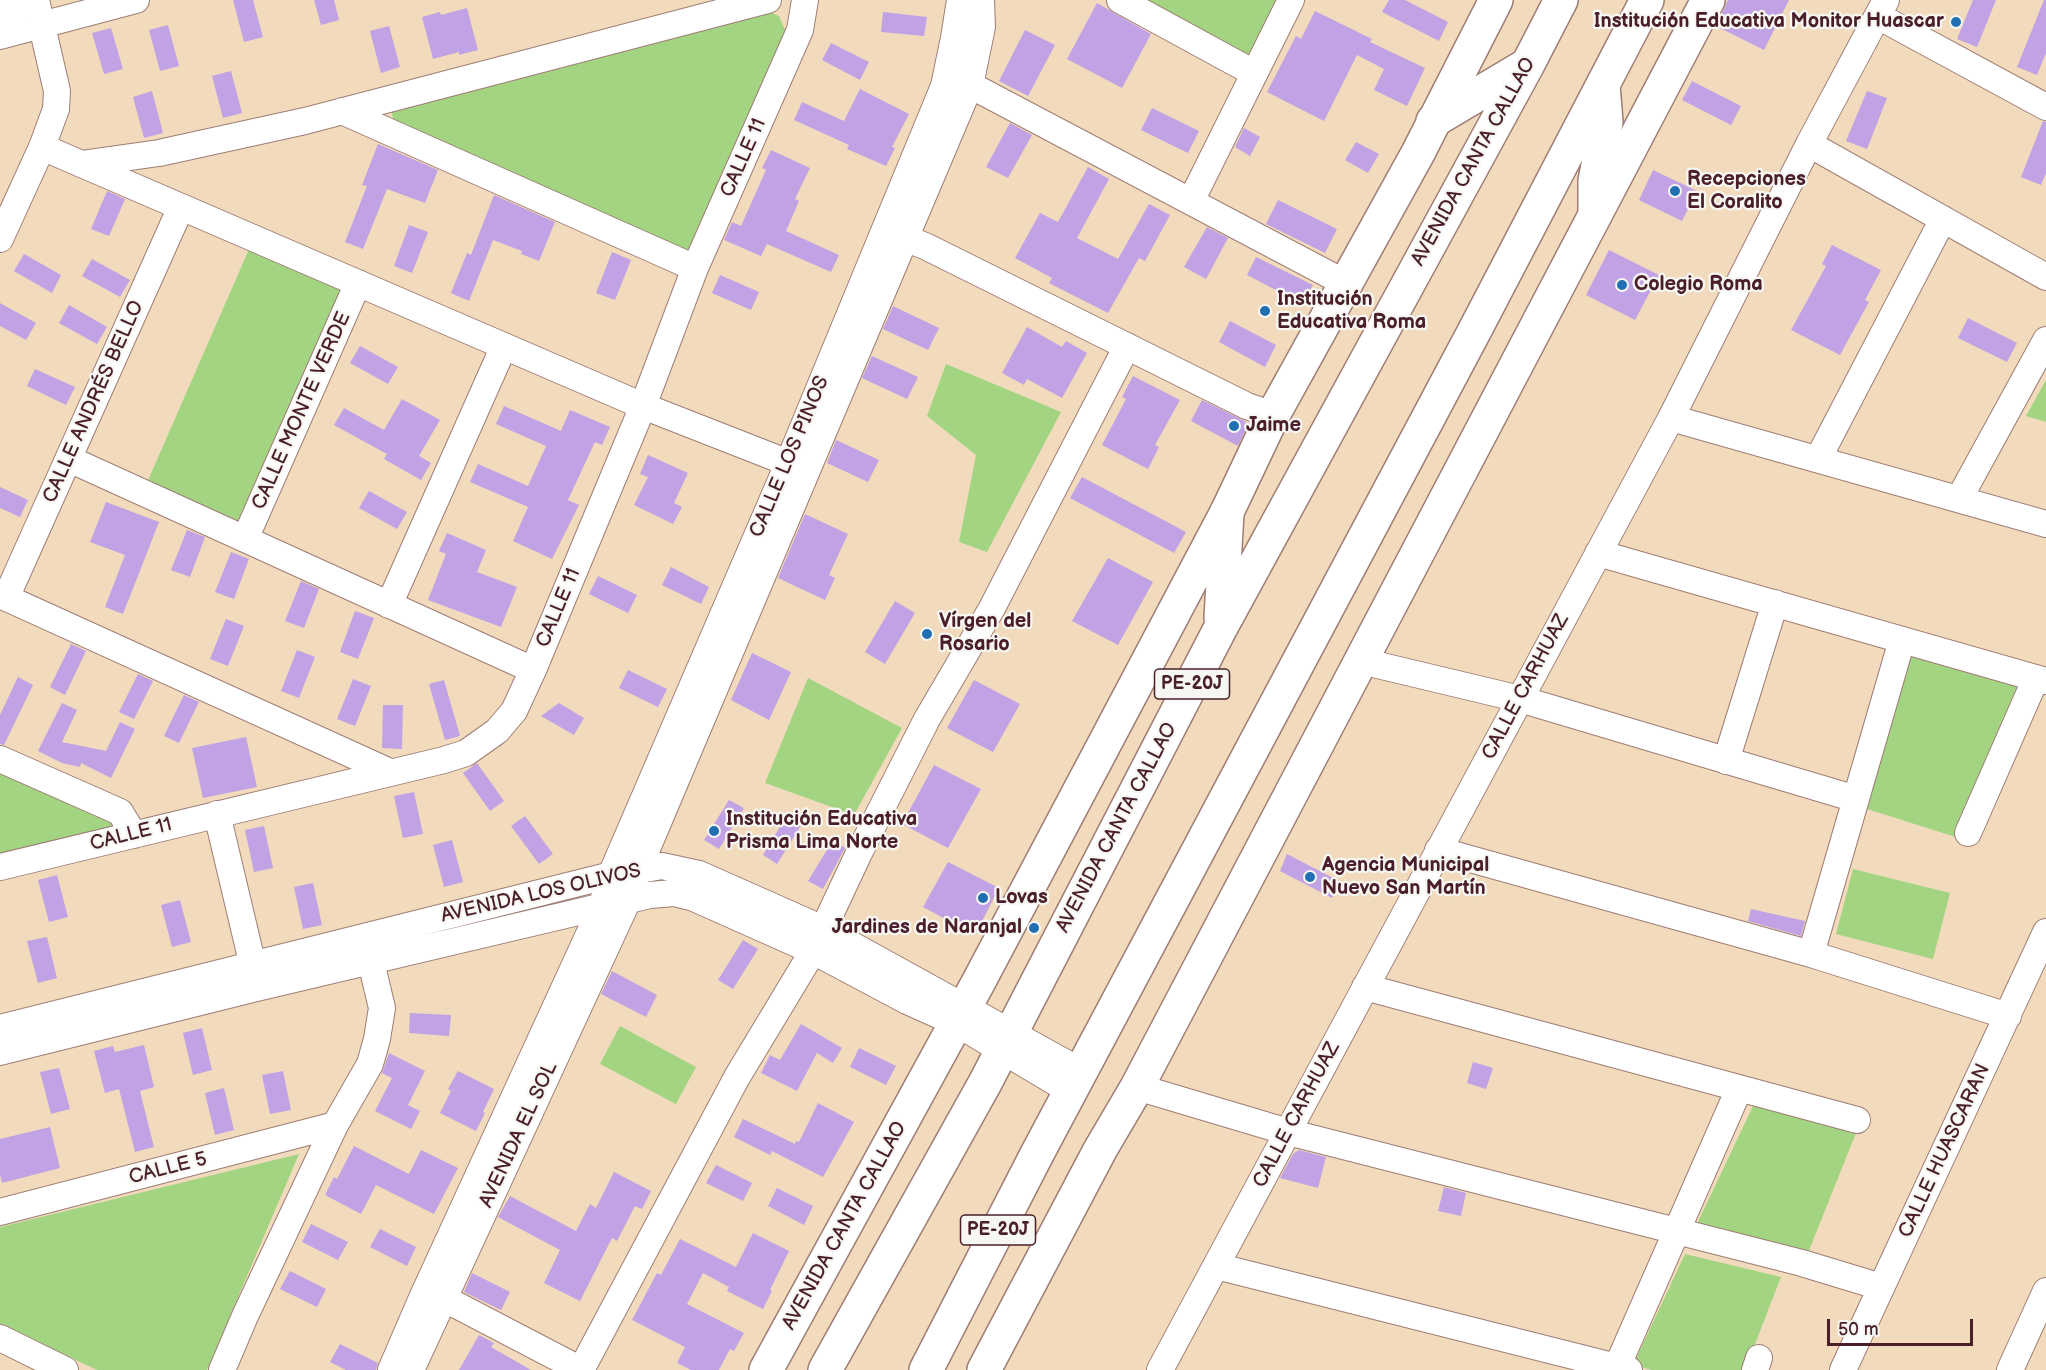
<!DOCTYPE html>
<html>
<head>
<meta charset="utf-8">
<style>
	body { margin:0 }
	#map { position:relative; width:2046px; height:1370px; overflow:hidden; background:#f1dbbc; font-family:"Balsamiq Sans",sans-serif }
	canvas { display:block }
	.scale { position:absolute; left:1827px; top:1319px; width:146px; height:27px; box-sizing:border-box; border:3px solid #4a1f2b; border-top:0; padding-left:8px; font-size:18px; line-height:21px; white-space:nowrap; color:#4a1f2b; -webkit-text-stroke:4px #f6f6f2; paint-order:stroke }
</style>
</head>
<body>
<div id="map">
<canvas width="2046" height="1370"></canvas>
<div class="scale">50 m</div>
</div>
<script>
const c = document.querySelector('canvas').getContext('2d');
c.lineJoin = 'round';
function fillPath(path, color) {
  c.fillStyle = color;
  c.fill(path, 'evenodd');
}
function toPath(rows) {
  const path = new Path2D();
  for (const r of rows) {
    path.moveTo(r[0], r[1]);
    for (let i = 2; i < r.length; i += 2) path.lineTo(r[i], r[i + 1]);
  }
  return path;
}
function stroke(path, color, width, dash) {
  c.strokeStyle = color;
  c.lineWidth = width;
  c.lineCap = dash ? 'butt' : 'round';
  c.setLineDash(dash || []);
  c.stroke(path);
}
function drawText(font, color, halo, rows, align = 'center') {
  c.font = font + ' "Balsamiq Sans",sans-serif';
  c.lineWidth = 4.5;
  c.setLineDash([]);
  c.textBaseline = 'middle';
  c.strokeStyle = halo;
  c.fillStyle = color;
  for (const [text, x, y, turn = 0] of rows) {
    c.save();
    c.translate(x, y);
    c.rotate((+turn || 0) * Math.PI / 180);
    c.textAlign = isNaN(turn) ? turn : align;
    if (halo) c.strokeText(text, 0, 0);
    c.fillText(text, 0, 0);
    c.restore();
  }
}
fillPath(toPath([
	[1138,0,1283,0,1251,64],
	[763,9,779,16,786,32,690,254,394,122,390,107],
	[250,247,346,290,240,528,146,485],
	[946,364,1061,412,987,552,959,542,976,455,927,416],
	[2046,380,2046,422,2026,416],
	[1910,653,2027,690,1962,839,1867,809],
	[808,678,902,728,854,815,765,783],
	[0,767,113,817,115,831,0,858],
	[1853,869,1950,893,1933,959,1836,934],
	[620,1026,696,1067,676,1104,600,1064],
	[1754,1104,1856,1133,1806,1258,1695,1228],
	[299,1154,207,1370,97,1370,0,1324,0,1227],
	[1685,1254,1781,1277,1745,1370,1652,1370,1633,1365]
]), '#a3d482');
fillPath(toPath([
	[233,0,253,0,263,37,244,42],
	[314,0,334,0,339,20,321,25],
	[1389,0,1405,0,1448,22,1439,41,1382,12],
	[1728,0,1789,0,1764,50,1716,26],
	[1973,0,1996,0,1977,47,1957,39],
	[2044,0,2046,0,2046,53,2037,75,2017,67],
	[1097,3,1151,34,1122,88,1067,59],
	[467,8,478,50,459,55,459,52,433,59,422,17,440,12,441,15],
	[1315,11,1372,39,1370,42,1425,68,1407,106,1374,90,1384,69,1357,55,1324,121,1267,92,1296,36,1301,39],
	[883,12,927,17,924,36,881,32],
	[168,25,179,66,160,71,149,30],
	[389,26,400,67,381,73,370,31],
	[111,28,123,69,104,74,92,33],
	[1025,30,1055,45,1028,96,999,81],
	[831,43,869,62,860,80,822,60],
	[231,71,242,113,223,118,212,76],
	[1692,81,1741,106,1731,125,1682,100],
	[860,89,909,114,892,147,895,148,886,166,847,149,849,145,794,120,802,102,844,121],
	[152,91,163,133,144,138,133,97],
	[1867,91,1887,98,1867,149,1846,141],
	[1152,108,1199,131,1188,153,1141,130],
	[2043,121,2046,122,2046,173,2041,185,2021,177],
	[1010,123,1032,135,1008,178,986,167],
	[1244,128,1260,137,1250,156,1235,147],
	[1356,142,1379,154,1368,173,1345,160],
	[378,144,438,170,425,203,387,189,363,249,345,242,367,186,362,185],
	[771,150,810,168,795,199,799,201,786,231,839,255,831,272,767,244,761,256,724,240,732,222,741,226,766,170,762,168],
	[1088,167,1109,179,1077,238,1118,259,1149,204,1170,215,1145,261,1139,258,1108,313,1049,283,1052,278,1015,258,1040,213,1058,222],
	[1653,170,1697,191,1682,221,1639,200],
	[107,191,125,199,109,236,91,229],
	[494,195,555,222,539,261,521,254,522,251,493,240,469,301,451,293,467,253,471,255],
	[1278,200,1337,229,1325,253,1266,224],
	[409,225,428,232,412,273,394,266],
	[1207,227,1228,238,1206,279,1184,267],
	[1832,245,1881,270,1865,300,1869,302,1840,355,1791,330,1826,266,1822,264],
	[1609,250,1659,275,1635,320,1586,295],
	[612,252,631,260,615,300,596,293],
	[24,254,61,275,52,293,14,271],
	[1256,257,1313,285,1303,304,1247,275],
	[92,259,130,280,120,297,82,276],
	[720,275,759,292,751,310,712,293],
	[0,303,36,323,26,340,0,326],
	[69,305,107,327,97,344,59,323],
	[893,306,939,328,928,350,883,329],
	[1968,318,2017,343,2007,362,1958,338],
	[1230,321,1276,345,1265,367,1219,342],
	[1027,327,1062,347,1066,341,1087,353,1062,398,1027,379,1024,385,1002,373],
	[360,346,398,367,388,384,350,363],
	[872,356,918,377,907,399,862,378],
	[35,369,75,387,66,405,27,386],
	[1133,376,1180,400,1155,445,1159,447,1148,469,1102,445,1126,399,1122,397],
	[402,399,440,420,419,456,431,463,421,480,384,459,387,454,334,425,344,408,384,430],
	[1202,400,1245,421,1247,427,1238,446,1191,421],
	[504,406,561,431,570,410,610,427,602,445,595,442,568,500,579,505,552,559,513,541,528,507,470,482,478,464,528,486,546,446,496,424],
	[836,440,879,460,868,482,827,463],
	[648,455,688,473,674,503,682,507,673,524,634,505,648,477,640,474],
	[1082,477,1186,532,1174,553,1070,498],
	[0,487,28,500,20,517,0,508],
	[369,491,407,512,397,529,359,508],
	[106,502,159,522,123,614,105,607,125,555,90,542],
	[805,514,848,534,829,575,835,578,825,600,778,578],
	[187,530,205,537,190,577,171,570],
	[447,533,486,550,477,572,517,587,501,627,428,600,446,554,439,551],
	[231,552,249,559,234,599,215,592],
	[1108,558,1153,582,1118,645,1072,621],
	[671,567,709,587,701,604,662,585],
	[598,576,637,595,628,613,589,594],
	[301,581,319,589,304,628,285,621],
	[895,601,915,613,885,664,865,652],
	[355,611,374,618,358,659,340,652],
	[226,619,244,626,228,666,210,659],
	[71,644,86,651,65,695,50,687],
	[297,650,315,657,299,698,281,691],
	[752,653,791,672,769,720,731,700],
	[628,670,667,689,658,707,619,688],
	[138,674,153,681,134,719,119,712],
	[18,677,33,685,4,745,0,744,0,715],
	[353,679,371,686,355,726,337,719],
	[444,680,460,736,445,740,429,684],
	[974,680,1020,704,993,752,947,728],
	[184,695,199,702,179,743,164,736],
	[62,703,77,710,62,742,106,751,120,722,135,729,111,778,81,763,80,767,62,763,38,751],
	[559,703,584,718,574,735,541,716],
	[383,705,403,705,402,749,382,748],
	[246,737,257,787,203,798,192,748],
	[477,763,504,801,490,811,463,773],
	[934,765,981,789,948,848,902,824],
	[414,792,423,834,403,838,394,796],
	[729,800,744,808,719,849,704,840],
	[787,815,802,824,777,864,763,855],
	[525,816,553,854,539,864,511,826],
	[264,826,273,868,254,872,245,830],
	[452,840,463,882,444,887,433,845],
	[833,840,845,848,823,889,808,881],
	[1287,854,1341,882,1332,898,1280,871],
	[948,862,999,888,975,935,923,907],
	[57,875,68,917,49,922,38,880],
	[313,883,322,925,303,929,294,887],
	[180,900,191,942,172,947,161,905],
	[1751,909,1805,921,1801,936,1748,921],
	[47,937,57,978,38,983,27,941],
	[743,940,758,949,733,989,718,980],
	[612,971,657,995,646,1017,601,994],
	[410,1013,451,1015,449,1036,409,1033],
	[801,1024,842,1048,833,1063,817,1053,797,1091,761,1073,770,1055,780,1060],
	[202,1028,212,1070,193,1075,183,1033],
	[144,1045,154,1087,140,1091,154,1147,135,1152,119,1089,105,1093,94,1051,113,1046,115,1052],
	[859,1048,896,1066,886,1085,850,1067],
	[389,1053,425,1071,408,1105,420,1111,411,1129,375,1111,392,1078,382,1073],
	[1473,1062,1493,1068,1486,1089,1467,1083],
	[59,1068,70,1109,51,1114,40,1072],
	[283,1071,291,1110,270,1114,262,1075],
	[458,1071,494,1089,483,1112,485,1113,476,1131,440,1113,451,1091,448,1089],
	[224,1088,234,1130,215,1135,205,1093],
	[818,1103,854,1122,823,1177,772,1151,770,1155,734,1137,743,1119,795,1144,796,1141,799,1142],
	[50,1127,60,1168,2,1183,0,1174,0,1139],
	[354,1146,409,1174,421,1150,458,1168,434,1214,376,1185,361,1214,325,1195,334,1177,337,1179],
	[1299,1150,1326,1157,1318,1188,1280,1178,1293,1154],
	[716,1165,752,1183,743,1201,706,1183],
	[614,1172,651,1191,642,1209,635,1206,617,1241,612,1238,580,1301,544,1283,560,1250,498,1217,510,1196,576,1231,590,1204,596,1208],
	[1444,1187,1466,1193,1461,1216,1438,1211],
	[777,1188,813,1206,804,1225,768,1206],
	[311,1224,348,1242,338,1260,302,1242],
	[380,1229,416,1247,407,1266,370,1247],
	[753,1233,789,1251,770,1290,772,1291,763,1309,727,1291,729,1287,703,1273,687,1304,744,1333,734,1351,730,1349,719,1370,691,1370,677,1363,685,1347,632,1320,657,1273,661,1275,680,1239,736,1267],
	[290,1271,326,1289,317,1307,280,1289],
	[472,1273,510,1292,501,1310,464,1292],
	[479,1335,494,1343,491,1347,531,1370,459,1370],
	[340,1344,378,1363,376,1370,346,1370,330,1362]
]), '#c0a2e5');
const minor = toPath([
	[1120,0,1254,73],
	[1878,16,2046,107],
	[0,36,136,0],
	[970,85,1345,283],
	[342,111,695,268],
	[1809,144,2046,277],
	[42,147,643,406,804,469],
	[81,164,159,153,305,121,768,0],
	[1191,201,1291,0],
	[904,238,925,246,1247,406,1273,415],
	[0,239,42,147,56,109,57,91,36,0],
	[1671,418,2046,524],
	[69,459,533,670],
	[1818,459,1943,219],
	[1959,499,2046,340],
	[245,539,358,283],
	[1598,553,2046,681],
	[0,595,390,772],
	[6,598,181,207],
	[389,605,504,346],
	[1361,661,1520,699,1856,799],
	[0,759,120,812,134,835],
	[1726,761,1775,603],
	[217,814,253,966],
	[1968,833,2036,678],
	[1438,850,1811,954,2008,1016],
	[0,867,444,760,466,753,497,731,514,711,533,670,643,406,695,268,800,30,805,0],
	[1811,954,1902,640],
	[1365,987,1857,1120],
	[0,1028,611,875,662,866,699,874,823,929,1082,1072],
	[0,1052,257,988,650,895,674,893,694,898,813,951,907,1001,956,1023,1072,1092],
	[1137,1087,1288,1132,1802,1263,1881,1287],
	[0,1212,335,1125],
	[1216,1266,1629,1370],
	[443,1298,581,1370],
	[0,1338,65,1370],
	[1617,1367,1739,1089],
	[222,1370,245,1316,335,1125,370,1064,377,1039,382,1008,371,962],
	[391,1370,422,1298,601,908,611,875,788,464,944,86,954,38,960,0],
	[411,1370,628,900,638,870,970,85,982,27,981,0],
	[581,1370,737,1077,813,951,859,853,927,719,992,608,1127,346],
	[1160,1370,1671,418,1809,144,1886,0],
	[1755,1370,1759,1358],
	[1843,1370,2046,932],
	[2010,1370,2046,1291]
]);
const major = toPath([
	[0,7,23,0],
	[766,1370,978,983,1227,512,1273,415,1418,153,1496,0],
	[984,1370,1100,1150,1137,1087,1708,0]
]);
const highway = toPath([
	[1433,121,1527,65],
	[1595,214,1595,181,1606,122,1603,85],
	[1221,618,1227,512],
	[825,1370,985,1083,1220,629,1528,64,1561,0],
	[926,1370,1037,1154,1476,328,1647,0]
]);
stroke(minor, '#9e7d74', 28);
stroke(major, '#9e7d74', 36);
stroke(highway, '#9e7d74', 36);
stroke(minor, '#fff', 26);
stroke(major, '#fff', 33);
stroke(highway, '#fff', 33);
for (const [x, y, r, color] of [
	[1956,22,6,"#1f6fb2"],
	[1675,191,6,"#1f6fb2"],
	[1622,285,6,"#1f6fb2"],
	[1265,311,6,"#1f6fb2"],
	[1234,426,6,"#1f6fb2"],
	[927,634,6,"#1f6fb2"],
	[714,831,6,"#1f6fb2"],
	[1310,877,6,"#1f6fb2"],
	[983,898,6,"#1f6fb2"],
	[1034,928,6,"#1f6fb2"]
]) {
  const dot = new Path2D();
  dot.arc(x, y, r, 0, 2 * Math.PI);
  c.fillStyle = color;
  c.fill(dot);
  stroke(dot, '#f6f6f2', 2);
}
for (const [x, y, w] of [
	[1192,684,75],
	[998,1230,75]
]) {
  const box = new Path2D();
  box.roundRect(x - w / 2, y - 15, w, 30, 4.5);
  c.fillStyle = '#f6f6f2';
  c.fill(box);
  stroke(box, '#4a1f2b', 1.5);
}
drawText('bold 18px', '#4a1f2b', null, [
	["PE-20J",1192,684],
	["PE-20J",998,1230]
]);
drawText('bold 20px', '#4a1f2b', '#f6f6f2', [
	["Institución Educativa Monitor Huascar",1944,22,"right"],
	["Recepciones",1687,180],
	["El Coralito",1687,203],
	["Colegio Roma",1634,285],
	["Institución",1277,300],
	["Educativa Roma",1277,323],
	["Jaime",1246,426],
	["Vírgen del",939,622],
	["Rosario",939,645],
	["Institución Educativa",726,820],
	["Prisma Lima Norte",726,843],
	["Agencia Municipal",1322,866],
	["Nuevo San Martín",1322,889],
	["Lovas",995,898],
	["Jardines de Naranjal",1022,928,"right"]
], 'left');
drawText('20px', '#4a1f2b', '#f6f6f2', [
	["CALLE 11",744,158,-66],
	["AVENIDA CANTA CALLAO",1474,162,-61],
	["CALLE ANDRÉS BELLO",94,402,-66],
	["CALLE MONTE VERDE",302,411,-66],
	["CALLE LOS PINOS",790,457,-67],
	["CALLE 11",559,608,-67],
	["CALLE CARHUAZ",1526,687,-62],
	["AVENIDA CANTA CALLAO",1117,828,-62],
	["CALLE 11",131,835,-14],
	["AVENIDA LOS OLIVOS",541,894,-13],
	["CALLE CARHUAZ",1297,1115,-62],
	["AVENIDA EL SOL",519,1135,-65],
	["CALLE HUASCARAN",1945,1151,-65],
	["CALLE 5",168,1169,-14],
	["AVENIDA CANTA CALLAO",845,1226,-61]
]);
</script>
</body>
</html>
